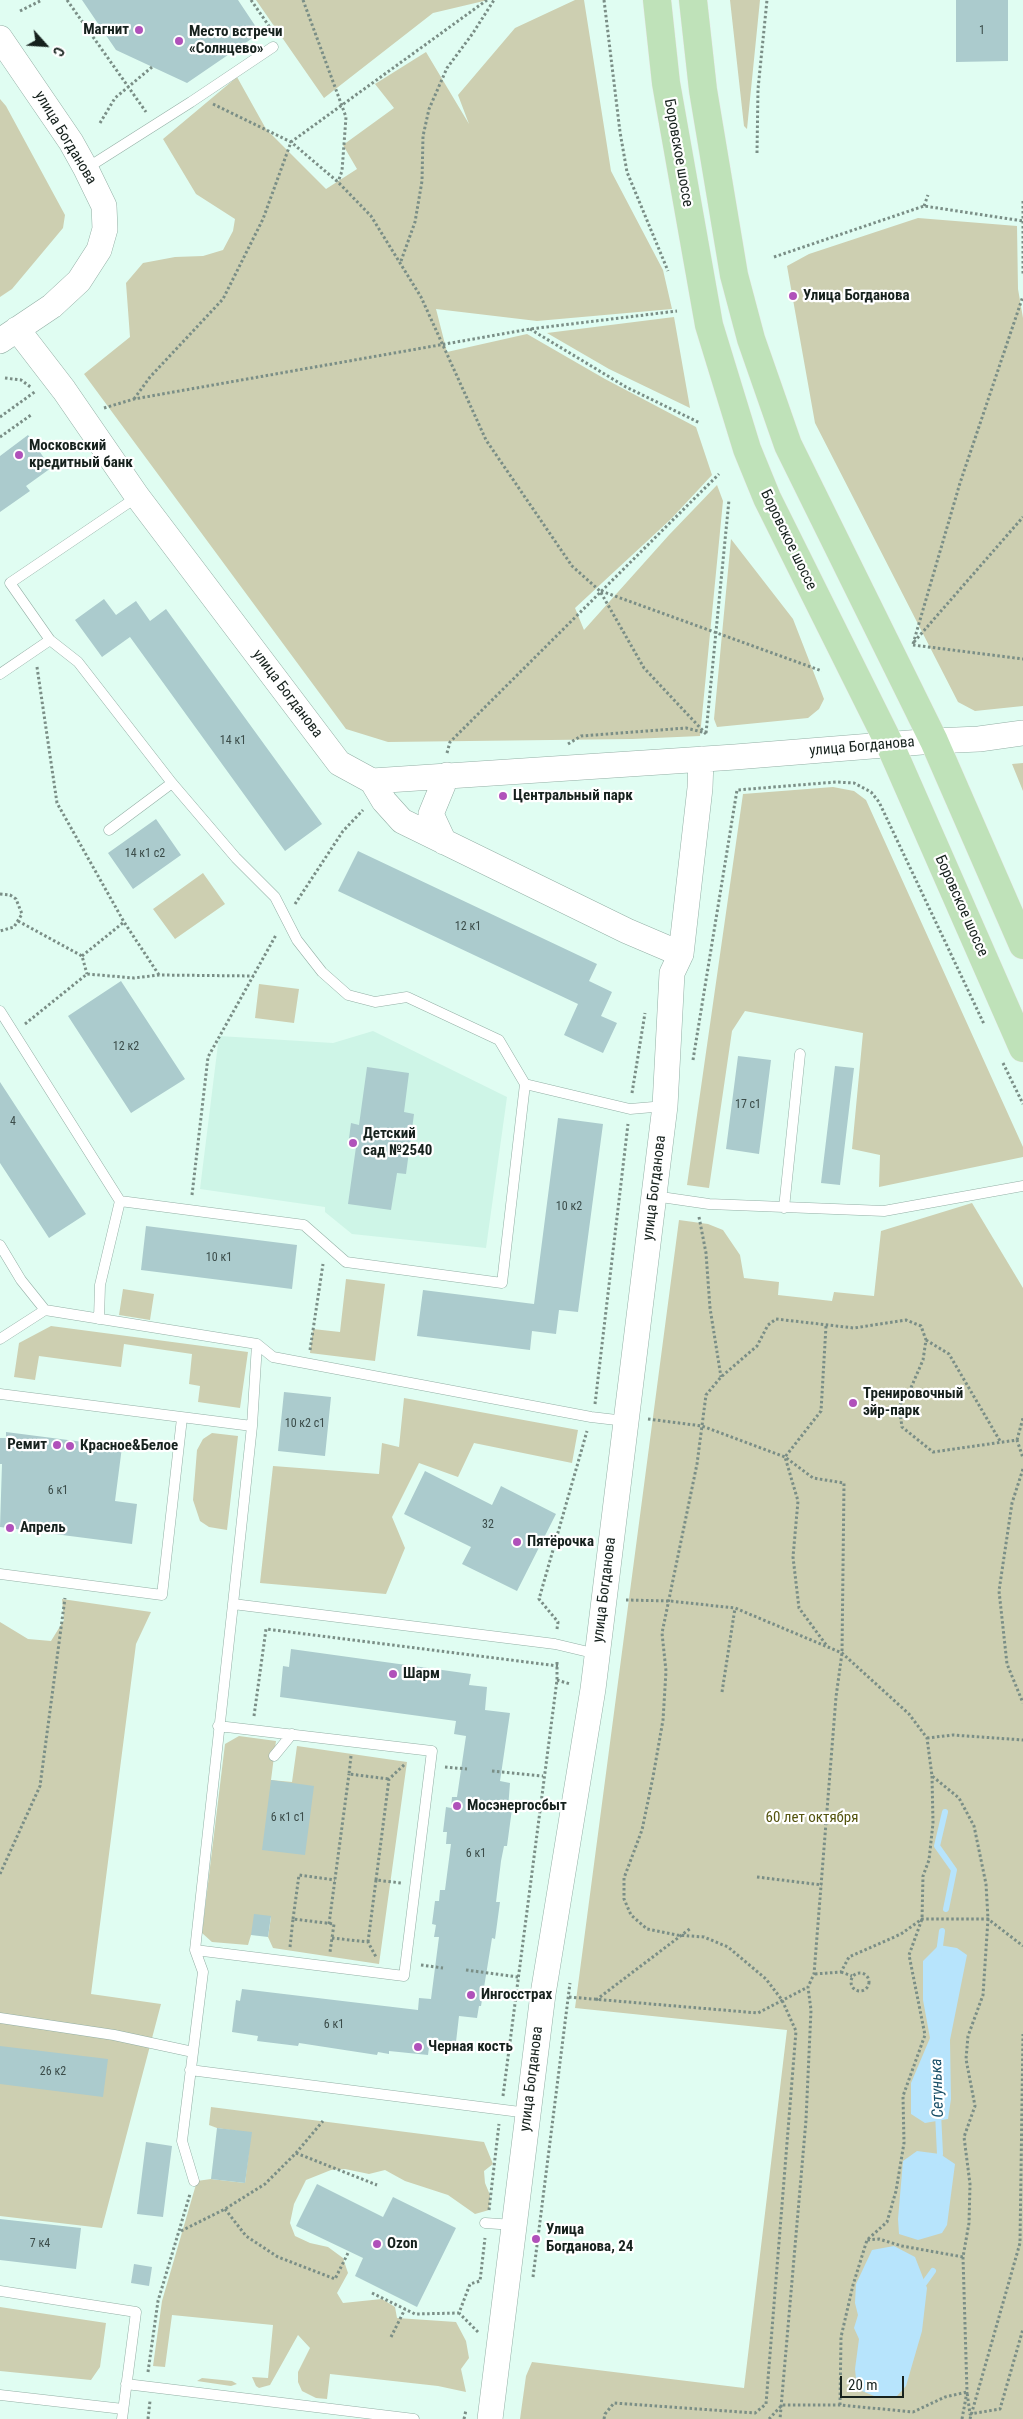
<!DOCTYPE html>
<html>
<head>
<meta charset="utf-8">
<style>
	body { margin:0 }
	#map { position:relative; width:1023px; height:2419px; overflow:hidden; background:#e0fdf2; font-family:"Roboto Condensed",sans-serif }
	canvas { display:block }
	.north { position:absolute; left:20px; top:20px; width:50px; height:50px; -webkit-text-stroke:4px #fff; paint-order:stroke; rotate:116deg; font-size:14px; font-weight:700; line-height:20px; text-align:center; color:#16211d }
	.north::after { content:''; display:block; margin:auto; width:18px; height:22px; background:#16211d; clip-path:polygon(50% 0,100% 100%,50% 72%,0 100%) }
	.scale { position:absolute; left:840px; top:2376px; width:64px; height:22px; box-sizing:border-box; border:2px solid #16211d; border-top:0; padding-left:6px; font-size:15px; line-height:18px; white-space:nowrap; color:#16211d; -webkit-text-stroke:4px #fff; paint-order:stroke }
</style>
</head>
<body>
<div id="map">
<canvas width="1023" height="2419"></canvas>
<div class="north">С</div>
<div class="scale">20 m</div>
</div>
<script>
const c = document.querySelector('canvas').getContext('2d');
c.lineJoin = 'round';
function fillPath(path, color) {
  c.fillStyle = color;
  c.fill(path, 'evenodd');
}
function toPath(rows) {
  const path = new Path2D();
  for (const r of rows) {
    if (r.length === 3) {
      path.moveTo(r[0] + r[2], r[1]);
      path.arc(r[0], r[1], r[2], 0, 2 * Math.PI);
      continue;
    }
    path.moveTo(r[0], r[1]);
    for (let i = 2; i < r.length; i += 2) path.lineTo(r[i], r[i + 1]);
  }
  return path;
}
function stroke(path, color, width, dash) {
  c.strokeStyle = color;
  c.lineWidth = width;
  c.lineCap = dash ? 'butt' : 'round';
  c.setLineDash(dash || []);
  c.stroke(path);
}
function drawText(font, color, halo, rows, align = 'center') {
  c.font = font + ' "Roboto Condensed",sans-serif';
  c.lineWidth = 4.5;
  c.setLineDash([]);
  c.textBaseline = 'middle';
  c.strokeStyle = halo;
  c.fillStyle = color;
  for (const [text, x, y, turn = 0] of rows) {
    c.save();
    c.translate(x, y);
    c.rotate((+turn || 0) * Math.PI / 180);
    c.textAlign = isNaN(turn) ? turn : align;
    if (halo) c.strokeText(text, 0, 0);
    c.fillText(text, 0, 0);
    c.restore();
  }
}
fillPath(toPath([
	[373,1031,507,1097,486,1248,352,1234,325,1212,325,1207,200,1189,219,1036,333,1043]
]), '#cef5e7');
fillPath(toPath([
	[256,0,488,0,433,13,324,98],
	[575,0,584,0,611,171,663,270,672,309,537,321,436,309,447,352,527,334,605,379,696,427,712,475,671,519,575,608,584,630,669,535,717,485,723,501,700,736,632,739,388,742,346,729,84,374,130,337,126,283,143,263,175,257,203,256,223,250,233,231,235,219,196,194,163,139,237,77,266,129,326,189,357,169,343,145,394,108,375,84,426,52,469,124,458,95,515,28],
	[730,0,760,0,747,129,744,126],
	[0,99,6,106,65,215,63,228,12,289,0,297],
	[918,218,1017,226,1018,289,1023,318,1023,706,975,711,958,702,815,423,787,266,809,254],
	[674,317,690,408,609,369,547,333],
	[731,539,793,619,824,699,819,709,808,718,717,727,714,719],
	[1023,763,1023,791,1012,764],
	[833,787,854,791,866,800,1023,1147,1023,1157,879,1187,880,1155,852,1149,863,1033,745,1011,732,1031,709,1188,687,1185,743,794],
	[203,873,225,904,175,939,153,909],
	[259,984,299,989,294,1023,255,1018],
	[972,1203,1023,1288,1023,2419,520,2419,526,2376,532,2362,744,2388,787,2030,575,2008,679,1220,708,1224,723,1230,740,1255,744,1278,779,1282,778,1295,832,1301,834,1292,874,1296,881,1231],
	[346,1279,385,1284,375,1361,310,1353,313,1329,340,1332],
	[123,1289,154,1294,150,1320,119,1315],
	[51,1326,248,1352,240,1408,198,1402,200,1386,189,1384,192,1354,124,1344,121,1367,39,1356,35,1380,14,1377,19,1343],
	[404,1398,578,1430,572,1463,474,1443,458,1477,419,1463,392,1517,405,1548,386,1594,260,1583,273,1466,379,1474,382,1443,399,1447],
	[212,1433,238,1436,227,1530,209,1527,200,1521,193,1500,197,1450,203,1439],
	[62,1599,151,1612,136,1644,91,1994,161,2004,102,2228,0,2216,0,1622,28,1639,51,1641,64,1620],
	[239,1736,276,1741,271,1780,292,1782,297,1746,407,1762,379,1964,273,1948,268,1937,271,1917,251,1935,248,1945,212,1942,202,1933,225,1744],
	[211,2107,484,2142,493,2164,484,2171,485,2183,490,2195,489,2210,475,2214,448,2195,405,2181,385,2170,369,2174,345,2169,331,2170,306,2180,294,2204,290,2223,295,2236,310,2243,328,2247,343,2258,348,2273,337,2293,343,2303,382,2299,395,2307,397,2318,456,2322,466,2341,469,2358,461,2369,466,2392,438,2386,330,2374,327,2399,316,2398,302,2391,298,2382,298,2372,310,2348,298,2335,270,2385,259,2388,256,2386,252,2377,268,2378,273,2325,172,2315,165,2367,153,2366,162,2301,197,2181,211,2179,245,2183,251,2133,217,2128,209,2125],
	[0,2307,106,2323,100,2367,91,2380,0,2371],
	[202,2378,232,2381,237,2384,231,2386,197,2381]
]), '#cdcfb1');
fillPath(toPath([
	[939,1945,957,1948,967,1955,950,2040,951,2099,948,2119,925,2123,911,2114,911,2083,930,2038,923,2000,923,1961],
	[917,2151,940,2154,955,2164,947,2225,942,2233,918,2240,899,2234,898,2219,903,2161],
	[894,2246,915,2257,927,2288,922,2331,906,2386,897,2396,879,2398,857,2389,855,2369,859,2339,854,2328,858,2315,855,2303,856,2284,872,2250]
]), '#b7e4fc');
stroke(toPath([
	[945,1812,937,1846,954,1870,946,1909],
	[939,1953,942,1931],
	[938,2162,940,2154,938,2113],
	[920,2289,933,2271]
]), '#b7e4fc', 6);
fillPath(toPath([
	[82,0,238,0,260,33,187,83,116,50],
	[956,0,1008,0,1008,61,956,62],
	[28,435,51,468,26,486,30,491,0,512,0,456],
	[104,599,116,615,136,601,150,621,166,609,322,824,285,851,130,637,102,657,75,620],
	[156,819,181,855,133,889,108,853],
	[358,851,597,964,589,981,612,992,601,1016,617,1023,603,1053,564,1035,578,1004,338,891],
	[121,981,185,1079,131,1113,68,1016],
	[738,1056,771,1060,759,1154,726,1149],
	[835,1066,854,1068,840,1185,821,1183],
	[367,1067,409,1073,404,1112,414,1114,406,1174,397,1173,391,1210,348,1204,356,1147,348,1146,351,1123,359,1125],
	[0,1082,86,1214,49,1238,0,1163],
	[558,1118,603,1124,578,1312,559,1310,556,1334,532,1331,530,1350,417,1336,423,1290,534,1304],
	[146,1226,297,1245,292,1289,141,1270],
	[284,1392,331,1397,325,1456,278,1451],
	[6,1432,122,1447,115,1501,137,1504,132,1544,0,1527,2,1464,0,1464,0,1438,6,1438],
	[425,1471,492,1505,501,1486,556,1514,517,1591,462,1564,471,1547,404,1514],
	[291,1649,471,1674,469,1685,487,1687,485,1710,510,1713,500,1781,510,1783,508,1809,512,1809,507,1846,504,1846,501,1861,496,1902,500,1902,495,1939,492,1938,481,2006,479,2006,477,2018,459,2016,456,2042,430,2039,428,2055,389,2051,389,2054,378,2052,377,2055,299,2043,298,2046,257,2041,258,2036,232,2032,236,2000,240,2001,242,1989,418,2010,419,1998,431,1999,439,1937,434,1937,436,1925,432,1924,435,1901,439,1901,440,1890,445,1890,451,1844,446,1844,447,1832,443,1832,446,1807,451,1808,452,1797,457,1797,466,1736,454,1734,456,1721,280,1697,283,1666,289,1667],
	[271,1780,314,1786,305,1855,262,1850],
	[254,1914,271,1916,268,1937,251,1935],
	[0,2046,108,2059,103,2097,0,2084],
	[217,2128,252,2132,245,2183,211,2179],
	[146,2142,172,2146,163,2217,137,2214],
	[317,2184,383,2217,393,2197,456,2228,417,2307,355,2276,363,2258,296,2226],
	[0,2219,81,2228,76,2269,0,2260],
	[134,2264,152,2267,149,2286,131,2283]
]), '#abcbcd');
const service = toPath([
	[87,168,191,102,273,47],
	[0,674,50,640],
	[109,830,172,783],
	[0,1011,120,1201],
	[525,1084,630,1109,665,1106],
	[654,1196,709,1204,884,1211,1023,1186],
	[784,1208,800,1054],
	[0,1245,21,1280,45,1310],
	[99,1319,100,1285,120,1201,304,1225,346,1262,502,1283,525,1084,499,1040,407,997,375,1002,348,995,322,972,297,940,275,897,236,858,172,783,78,662,50,640,10,583,137,497],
	[0,1339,45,1310,257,1344,273,1357,591,1417,625,1421],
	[0,1394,252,1426],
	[0,1574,162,1595,182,1418],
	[233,1604,252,1426,257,1344],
	[274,1756,292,1734],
	[195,1950,404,1976,432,1751,218,1726],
	[0,2018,114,2035,193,2052],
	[190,2070,528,2113],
	[194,2181,182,2141,203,1972,195,1950,233,1604,555,1644,597,1654],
	[485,2223,514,2225],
	[0,2291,136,2312,122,2419],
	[126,2384,414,2419],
	[0,2395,123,2409]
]);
const tertiary = toPath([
	[0,38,71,142,86,169,104,206,105,229,99,250,79,281,52,306,0,341],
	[17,329,64,390,137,496,339,763,372,781,735,757,934,741,979,739,1023,733],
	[372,781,384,801,402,821,627,931,681,954],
	[444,842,431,814,447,775],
	[490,2419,543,1994,593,1689,665,1106,672,973,681,954,700,788,701,759]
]);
const primary = toPath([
	[657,0,666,83,709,325,747,449,767,498,890,745,1023,1048],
	[693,0,703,90,734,275,751,339,788,445,934,741,1023,945]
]);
stroke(service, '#93afa5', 11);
stroke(tertiary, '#93afa5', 26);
stroke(primary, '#e8e9e8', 29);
stroke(toPath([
	[67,0,146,112],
	[251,0,269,26,271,32],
	[303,0,346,117,342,171,338,182],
	[604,0,620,132,627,172,668,271],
	[20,11,42,0],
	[213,104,291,142,338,182,371,216,421,297,486,440,572,566,600,591,644,668,706,734],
	[100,123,115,98,152,67],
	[757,153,758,89,767,0],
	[1023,201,1023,275],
	[924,206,928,195],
	[774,257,924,206,1023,221],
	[401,261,415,222,422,181,423,136,429,109,447,68,473,33,494,0],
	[530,329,626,387,700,423],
	[5,378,21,380,32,388],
	[134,399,150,377,223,299,263,219,291,142,487,0],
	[104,408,134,399,530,329,677,311],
	[0,417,36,391],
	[0,437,31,415],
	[601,591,822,671],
	[914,642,1023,517],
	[913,644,960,483,1023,296],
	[913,645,1023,659],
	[37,667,57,803,124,922,159,975],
	[706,733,729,500],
	[568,744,581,736,686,728,706,733],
	[447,753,450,742,719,474],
	[0,894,10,895,16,899,22,914,14,927,0,931],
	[295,904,343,831,363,810],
	[18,921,82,956,87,974],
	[82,956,124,922],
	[25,1024,87,974,134,978,159,975,254,976],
	[693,1060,737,790,836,782,854,783,871,792,879,802,984,1024],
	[1003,1063,1023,1104],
	[632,1093,645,1013],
	[192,1195,208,1057,276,935],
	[699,1217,706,1253,710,1308,721,1377],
	[826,1326,821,1411,785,1457,798,1501,793,1557,799,1608,827,1646],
	[926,1340,949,1354,1000,1441],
	[310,1350,323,1264],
	[595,1404,628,1124],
	[648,1419,702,1426,785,1457,813,1478,844,1483,842,1653,836,1697,814,1974,808,1987,811,2010,806,2120,780,2419],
	[1017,1440,1023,1418],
	[1023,1469,1012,1503,999,1591,1007,1664,1023,1703],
	[626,1600,670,1601,735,1608,842,1653,909,1714,927,1738,932,1776,959,1798,974,1826,986,1884,988,1919,983,1995,968,2036,966,2059,975,2106,964,2137,970,2184,969,2223,963,2257,902,2246,879,2239,867,2240],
	[557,1629,558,1622,539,1599,587,1431],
	[557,1680,570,1684],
	[722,1692,735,1608],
	[254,1716,266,1629,558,1666],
	[927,1738,953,1735,1023,1740],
	[351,1756,349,1774,389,1779],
	[445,1767,467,1769],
	[492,1771,543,1776],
	[0,1874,40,1786,65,1598],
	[757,1877,822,1885],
	[376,1880,389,1779,405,1764],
	[293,1919,299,1875,335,1880],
	[329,1924,349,1774],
	[332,1938,368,1942,376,1957],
	[368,1942,376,1880,401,1883],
	[290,1947,293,1919,334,1924,330,1952],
	[421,1965,443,1968],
	[466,1970,518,1977],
	[841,1972,852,1976],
	[860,1982,9],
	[815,1974,841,1972,849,1957,901,1934,922,1919,988,1919,1023,1946],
	[569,1997,758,2013,808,1987],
	[596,2000,691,1928],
	[503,2096,557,1680,557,1660],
	[296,2153,377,2185],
	[225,2209,246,2236,278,2257,335,2279,349,2251],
	[489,2210,499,2124],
	[181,2231,225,2209,265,2184,296,2153,323,2121],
	[533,2277,570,1983],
	[372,2293,415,2314,459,2313],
	[478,2332,459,2313,470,2284,480,2281,485,2238],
	[391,2337,405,2309],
	[148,2372,158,2301,190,2194],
	[840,2405,841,2337,853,2285,867,2240,887,2222,896,2191,904,2143,903,2096,925,2035,909,1955,922,1919,923,1876,929,1860,933,1823,932,1776],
	[148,2419,150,2401],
	[464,2419,466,2410],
	[604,2419,605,2414,614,2403,755,2413,766,2404,796,2031,782,2000,766,1979,728,1947,704,1937,677,1935,647,1929,631,1915,624,1899,624,1878,642,1830,653,1777,663,1720,666,1671,662,1633,697,1464,706,1395,721,1377,757,1346,768,1325,776,1319,854,1328,906,1320,921,1326,926,1340,923,1360,910,1390,899,1406,902,1427,933,1452,1017,1440,1023,1458],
	[769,2419,782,2405,840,2405,913,2412,945,2397,967,2392,970,2414,1000,2409,1023,2329],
	[962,2419,967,2392,963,2257],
	[970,2419,1020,2243,1023,2034]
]), '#7a8e86', 3, [2.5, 2.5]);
stroke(service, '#fff', 10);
stroke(tertiary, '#fff', 25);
stroke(primary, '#bfe2b9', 28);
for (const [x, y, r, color] of [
	[139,30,5,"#b051ba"],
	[179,41,5,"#b051ba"],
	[793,296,5,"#b051ba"],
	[19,455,5,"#b051ba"],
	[503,796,5,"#b051ba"],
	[353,1143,5,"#b051ba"],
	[853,1403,5,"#b051ba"],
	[57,1445,5,"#b051ba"],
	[70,1446,5,"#b051ba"],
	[10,1528,5,"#b051ba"],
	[517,1542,5,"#b051ba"],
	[393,1674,5,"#b051ba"],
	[457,1806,5,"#b051ba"],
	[471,1995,5,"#b051ba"],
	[418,2047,5,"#b051ba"],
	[536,2239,5,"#b051ba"],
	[377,2244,5,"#b051ba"]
]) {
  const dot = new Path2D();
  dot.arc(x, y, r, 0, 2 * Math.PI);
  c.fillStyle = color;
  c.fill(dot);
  stroke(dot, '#fff', 2);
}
drawText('12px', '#3b4c49', null, [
	["1",982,31],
	["14 к1",233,741],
	["14 к1 с2",145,854],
	["12 к1",468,927],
	["12 к2",126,1047],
	["17 с1",748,1105],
	["4",13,1122],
	["10 к2",569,1207],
	["10 к1",219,1258],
	["10 к2 с1",305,1424],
	["6 к1",58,1491],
	["32",488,1525],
	["6 к1 с1",288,1818],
	["6 к1",476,1854],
	["6 к1",334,2025],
	["26 к2",53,2072],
	["7 к4",40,2244]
]);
drawText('bold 15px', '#16211d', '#fff', [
	["Магнит",129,30,"right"],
	["Место встречи",189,32],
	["«Солнцево»",189,49],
	["Улица Богданова",803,296],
	["Московский",29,446],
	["кредитный банк",29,463],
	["Центральный парк",513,796],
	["Детский",363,1134],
	["сад №2540",363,1151],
	["Тренировочный",863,1394],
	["эйр-парк",863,1411],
	["Ремит",47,1445,"right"],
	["Красное&Белое",80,1446],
	["Апрель",20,1528],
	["Пятёрочка",527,1542],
	["Шарм",403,1674],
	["Мосэнергосбыт",467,1806],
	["Ингосстрах",481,1995],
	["Черная кость",428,2047],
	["Улица",546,2230],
	["Богданова, 24",546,2247],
	["Ozon",387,2244]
], 'left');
drawText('15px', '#16211d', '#fff', [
	["улица Богданова",65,138,59],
	["Боровское шоссе",678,153,80],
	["Боровское шоссе",788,540,64],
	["улица Богданова",287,694,53],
	["улица Богданова",862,747,-5],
	["Боровское шоссе",961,906,66],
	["улица Богданова",655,1188,-83],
	["улица Богданова",605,1590,-83],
	["улица Богданова",532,2079,-83]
]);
drawText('15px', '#54540f', '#fff', [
	["60 лет октября",812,1818]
]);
drawText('italic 16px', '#194f68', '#fff', [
	["Сетунька",938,2088,-92]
]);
</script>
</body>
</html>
